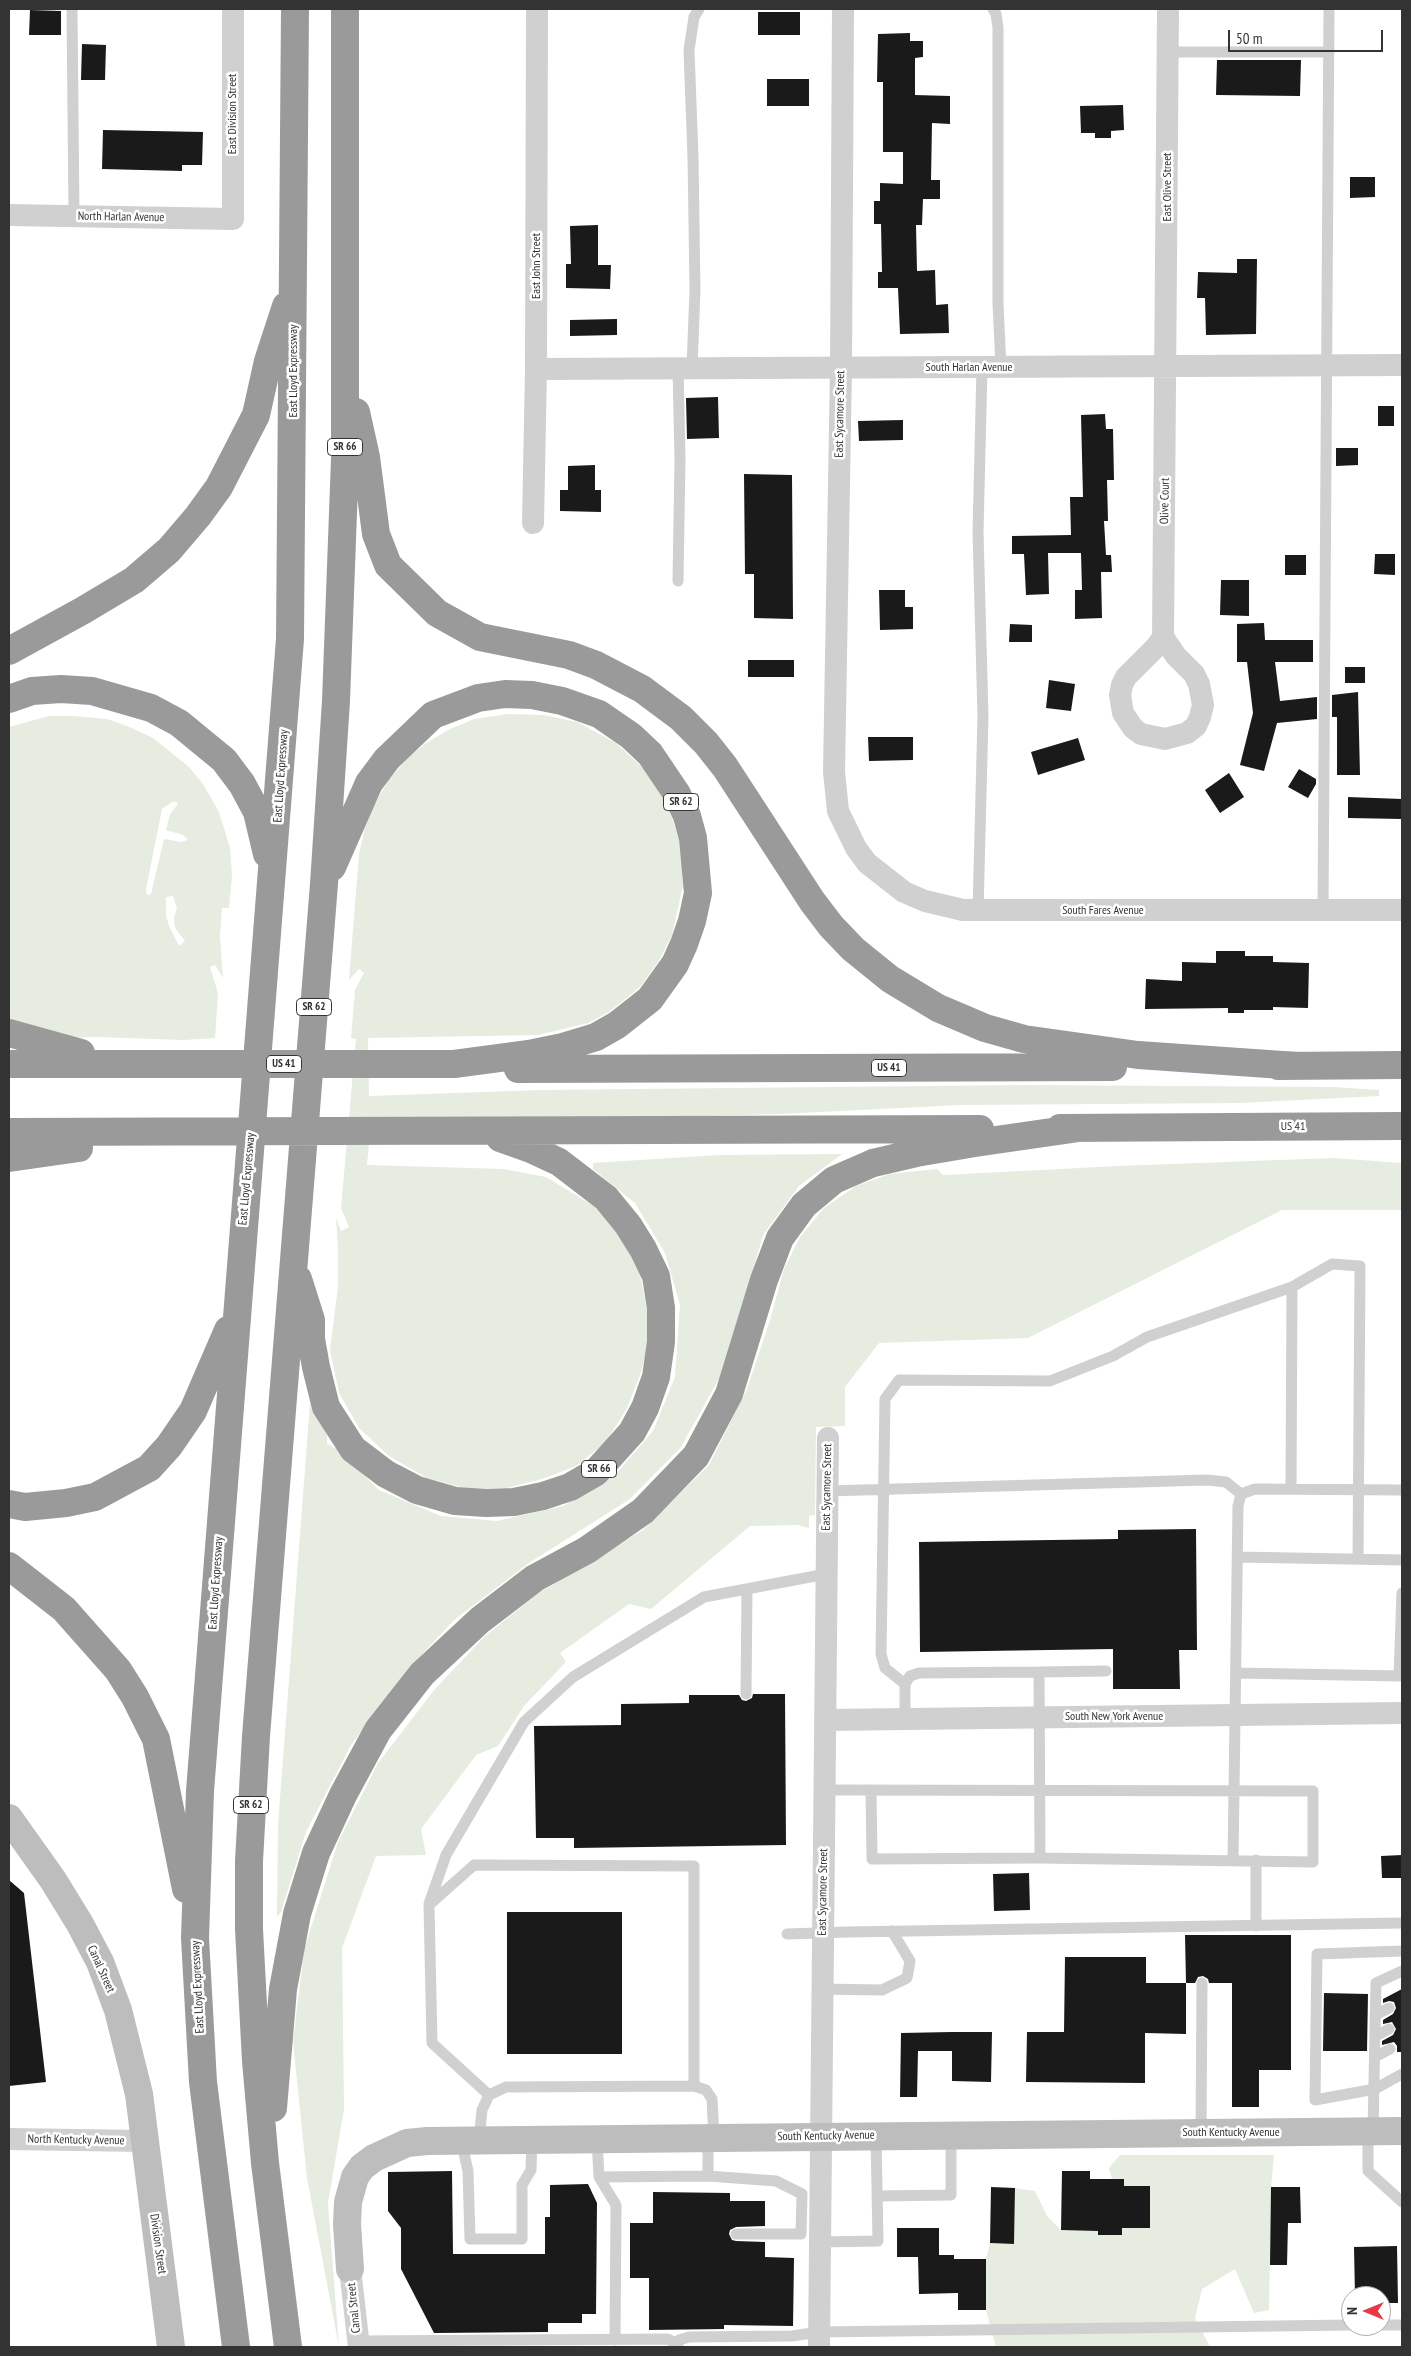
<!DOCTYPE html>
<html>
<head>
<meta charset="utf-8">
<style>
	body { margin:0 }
	#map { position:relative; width:1411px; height:2356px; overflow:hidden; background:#fff; font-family:"PT Sans Narrow",sans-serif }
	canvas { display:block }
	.frame { position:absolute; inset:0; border:10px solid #333; pointer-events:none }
	.north { position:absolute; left:1341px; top:2286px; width:50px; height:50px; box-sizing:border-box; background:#fff; border:1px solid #adadad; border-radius:50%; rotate:270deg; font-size:14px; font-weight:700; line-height:20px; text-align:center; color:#333 }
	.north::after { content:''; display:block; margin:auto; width:18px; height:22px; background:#e63946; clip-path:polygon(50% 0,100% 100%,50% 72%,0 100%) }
	.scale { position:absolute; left:1228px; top:30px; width:155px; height:22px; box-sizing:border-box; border:2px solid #333; border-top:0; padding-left:6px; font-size:15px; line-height:18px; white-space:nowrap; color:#333; -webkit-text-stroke:4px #fff; paint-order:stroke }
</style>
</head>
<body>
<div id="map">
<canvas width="1411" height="2356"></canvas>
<div class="frame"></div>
<div class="north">N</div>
<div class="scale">50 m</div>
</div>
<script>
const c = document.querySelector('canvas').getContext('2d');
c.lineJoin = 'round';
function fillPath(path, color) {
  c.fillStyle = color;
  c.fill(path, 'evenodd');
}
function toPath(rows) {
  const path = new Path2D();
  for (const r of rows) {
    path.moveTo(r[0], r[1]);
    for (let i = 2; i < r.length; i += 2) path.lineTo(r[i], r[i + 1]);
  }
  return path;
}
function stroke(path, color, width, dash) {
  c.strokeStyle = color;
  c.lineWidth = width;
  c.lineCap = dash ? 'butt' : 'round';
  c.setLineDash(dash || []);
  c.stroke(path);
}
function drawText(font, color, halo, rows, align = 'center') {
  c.font = font + ' "PT Sans Narrow",sans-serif';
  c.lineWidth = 5;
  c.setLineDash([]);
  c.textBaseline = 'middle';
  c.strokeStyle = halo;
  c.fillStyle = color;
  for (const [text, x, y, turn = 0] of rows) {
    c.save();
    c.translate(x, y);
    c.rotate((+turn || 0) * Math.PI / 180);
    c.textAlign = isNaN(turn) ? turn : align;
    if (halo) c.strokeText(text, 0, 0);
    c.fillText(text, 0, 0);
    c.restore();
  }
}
fillPath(toPath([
	[508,714,544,715,577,722,616,743,644,769,668,806,681,845,683,885,672,935,658,962,640,987,609,1012,588,1023,538,1035,368,1038,369,1096,541,1090,1022,1085,1333,1087,1379,1090,1379,1096,1240,1103,960,1105,780,1114,569,1119,371,1119,367,1165,503,1169,546,1177,594,1206,625,1243,640,1275,648,1315,648,1346,639,1378,626,1410,605,1443,576,1466,542,1479,507,1488,468,1489,427,1478,389,1456,359,1428,339,1393,330,1350,338,1287,338,1249,336,1218,341,1231,349,1227,341,1208,356,1039,351,1038,355,990,364,973,359,969,349,980,359,854,365,828,374,805,388,781,407,759,426,743,450,729,474,719],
	[49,716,74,716,107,719,132,728,153,738,189,767,203,784,219,812,230,848,232,876,229,908,222,908,220,936,223,978,215,965,210,967,218,993,215,1038,183,1040,96,1037,68,1038,9,1029,9,727],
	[174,801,178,804,170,814,166,830,183,835,188,840,181,842,164,839,151,894,147,895,146,889,162,809],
	[173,896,177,909,174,917,175,928,185,941,179,946,169,926,166,915,166,897],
	[842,1154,799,1186,763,1235,726,1366,681,1447,630,1499,529,1563,454,1620,409,1668,351,1745,306,1832,281,1912,277,1917,278,1825,310,1403,327,1434,327,1443,339,1451,379,1490,441,1516,497,1521,563,1506,615,1475,653,1431,675,1377,680,1305,665,1253,635,1203,593,1169,593,1163,719,1155],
	[1333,1158,1402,1163,1402,1210,1282,1210,1028,1338,879,1343,845,1387,845,1426,816,1427,815,1515,809,1516,809,1528,798,1525,750,1526,651,1609,629,1604,560,1653,566,1662,524,1706,498,1746,476,1755,421,1829,426,1855,376,1856,342,1948,344,2109,328,2203,339,2347,307,2178,293,2042,304,1950,338,1842,378,1763,435,1689,485,1636,539,1593,643,1530,709,1465,747,1389,770,1320,784,1269,800,1237,824,1208,856,1186,890,1174,937,1169,943,1175,1119,1166],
	[1120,2155,1274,2155,1271,2187,1269,2310,1254,2313,1235,2269,1202,2289,1195,2318,1210,2347,996,2347,986,2310,986,2259,990,2243,1014,2244,1015,2188,1035,2191,1047,2216,1061,2230,1079,2230,1098,2221,1098,2235,1122,2235,1122,2228,1150,2228,1150,2187,1124,2186,1124,2179,1112,2179,1109,2168]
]), '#e6ecdf');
fillPath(toPath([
	[30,10,61,11,61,35,29,35],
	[758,12,800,12,800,35,758,35],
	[910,33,910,41,923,41,923,57,915,58,915,95,950,96,950,124,932,123,931,180,940,180,940,199,923,199,922,225,916,225,917,271,935,270,936,305,948,304,949,333,900,334,898,288,878,288,878,272,882,272,881,224,874,224,874,201,880,201,880,183,903,184,903,152,883,152,883,82,877,82,878,34],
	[82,44,106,45,105,80,81,80],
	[1217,60,1301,60,1300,96,1216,95],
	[767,79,809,79,809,106,767,106],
	[1123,105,1124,130,1111,131,1111,138,1095,138,1095,133,1081,133,1080,106],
	[103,130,203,132,202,165,182,165,182,171,102,169],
	[1350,177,1375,177,1375,197,1350,198],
	[598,225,598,265,611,265,610,289,566,288,566,264,571,264,570,226],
	[1237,259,1257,259,1256,334,1206,335,1205,298,1197,298,1198,272,1237,273],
	[617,319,617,335,570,336,570,320],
	[718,397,719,438,687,439,686,398],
	[1378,406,1394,406,1394,426,1378,426],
	[1105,414,1106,429,1113,429,1114,480,1107,480,1108,521,1104,521,1106,555,1111,555,1112,572,1101,572,1102,618,1075,619,1075,590,1082,590,1081,553,1048,553,1049,594,1026,595,1024,554,1012,554,1012,536,1071,535,1070,497,1083,497,1081,415],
	[903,420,903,440,859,441,858,421],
	[1336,448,1358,448,1358,465,1336,466],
	[595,465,595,490,601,490,601,512,560,511,560,490,568,490,568,466],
	[744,474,792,475,793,619,754,618,754,574,745,574],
	[1375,554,1395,554,1395,575,1374,574],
	[1285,555,1306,555,1306,575,1285,575],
	[1221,580,1249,580,1249,616,1220,615],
	[879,590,905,590,905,607,913,607,913,629,880,630],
	[1264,623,1265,640,1313,640,1313,662,1275,662,1280,701,1317,697,1317,719,1277,723,1264,771,1240,765,1253,713,1247,662,1237,662,1237,624],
	[1010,624,1032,625,1032,642,1009,642],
	[748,660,794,660,794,677,748,677],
	[1345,667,1365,667,1365,683,1345,683],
	[1049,680,1075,684,1071,711,1046,708],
	[1358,692,1360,775,1337,775,1337,717,1332,717,1332,695],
	[868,737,913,737,913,760,869,761],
	[1078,738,1085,760,1038,775,1031,752],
	[1299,769,1316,779,1316,784,1308,798,1288,787],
	[1229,773,1244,797,1220,813,1205,790],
	[1348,797,1402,799,1402,819,1348,818],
	[1216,951,1245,951,1245,956,1273,956,1273,962,1309,963,1308,1008,1273,1007,1273,1010,1244,1010,1244,1013,1228,1013,1228,1008,1145,1009,1146,979,1182,981,1182,962,1216,963],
	[1196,1529,1197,1650,1179,1650,1180,1689,1113,1689,1113,1649,920,1652,919,1542,1118,1539,1118,1530],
	[753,1694,785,1694,786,1845,574,1848,574,1838,536,1838,534,1726,621,1725,621,1704,689,1703,689,1695,739,1695,742,1700,746,1701,752,1698],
	[1402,1855,1402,1878,1382,1878,1381,1856],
	[1029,1873,1030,1910,994,1911,993,1874],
	[9,1880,24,1893,46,2082,9,2086],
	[507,1912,622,1912,622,2054,507,2054],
	[1185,1935,1291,1935,1291,2070,1259,2070,1259,2107,1232,2107,1232,1983,1209,1983,1208,1979,1203,1976,1198,1977,1195,1983,1186,1983],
	[1065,1957,1146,1957,1146,1983,1186,1983,1186,2034,1145,2033,1145,2083,1026,2082,1027,2032,1064,2032],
	[1402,1989,1402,2052,1397,2052,1397,2046,1394,2042,1382,2045,1382,2041,1393,2035,1396,2029,1392,2022,1383,2024,1383,2020,1393,2014,1396,2008,1394,2002,1389,2001,1383,2003,1383,1999],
	[1324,1993,1368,1994,1367,2051,1323,2051],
	[952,2032,992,2032,991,2082,952,2081,952,2051,918,2051,917,2097,900,2097,901,2033],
	[452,2171,453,2254,545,2254,545,2217,550,2217,550,2185,588,2184,597,2203,596,2314,582,2314,582,2323,548,2323,548,2332,434,2333,401,2269,401,2228,388,2211,388,2172],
	[1062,2171,1090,2171,1090,2179,1124,2179,1124,2186,1150,2186,1150,2228,1122,2228,1122,2235,1098,2235,1098,2231,1061,2230],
	[991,2187,1015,2188,1014,2244,990,2243],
	[1271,2187,1300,2187,1301,2223,1288,2223,1287,2265,1270,2265],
	[653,2192,730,2193,730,2201,765,2201,765,2226,736,2227,730,2230,729,2234,732,2240,736,2241,765,2242,765,2257,794,2258,793,2326,724,2325,724,2329,649,2330,649,2278,630,2278,630,2223,653,2223],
	[897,2228,939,2228,939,2255,954,2255,954,2259,986,2259,986,2310,958,2310,958,2293,919,2294,918,2257,897,2257],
	[1397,2246,1398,2303,1381,2303,1381,2296,1355,2296,1354,2247]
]), '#1a1a1a');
stroke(toPath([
	[72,9,74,216],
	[993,9,996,14,998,28,998,303,1001,368],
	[1168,52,1329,52],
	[678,368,680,460,678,581],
	[692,368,695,290,693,157,689,50,694,17,699,9],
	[1323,910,1329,9],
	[978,911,983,717,978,532,982,368],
	[1291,1489,1292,1287],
	[827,1491,1207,1480,1226,1482,1241,1494],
	[1237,1557,1402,1560],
	[1039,1672,1106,1671],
	[1236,1673,1399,1676,1402,1593],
	[905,1684,885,1668,881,1654,885,1399,899,1380,1050,1381,1113,1356,1147,1337,1292,1287,1332,1264,1360,1266,1358,1559],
	[746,1694,747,1589],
	[905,1719,905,1684,910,1676,919,1673,1039,1672,1040,1858],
	[824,1790,1313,1791,1313,1862,1040,1858,872,1859,871,1790],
	[1233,1860,1238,1506,1241,1494,1255,1489,1402,1490],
	[1256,1860,1256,1926],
	[429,1904,446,1855,524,1722,573,1677,704,1597,826,1574],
	[787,1934,848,1932,1402,1923],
	[1402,1951,1317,1954,1315,2100,1375,2089,1402,2074],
	[822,1989,882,1990,907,1978,910,1961,892,1931],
	[1375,2015,1389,2008],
	[1376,2036,1389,2029],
	[1375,2057,1390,2049],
	[489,2095,432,2043,429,1905,474,1865,694,1866,694,2086],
	[1368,2131,1368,2171,1402,2202],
	[1373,2131,1376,1983,1402,1971],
	[1201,2133,1202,1983],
	[597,2139,599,2177,616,2205,615,2340],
	[461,2140,468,2171,470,2239,522,2239,522,2185,531,2170,532,2139],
	[479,2140,482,2110,489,2095,506,2087,694,2086,706,2090,712,2099,714,2138],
	[708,2176,776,2181,802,2194,801,2234,736,2234],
	[599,2177,708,2176,708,2138],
	[877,2196,951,2195,951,2135],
	[820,2242,878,2241,876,2136],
	[1381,2325,1402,2325],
	[358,2341,668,2339,677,2344],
	[677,2347,679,2340,689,2337,792,2336,819,2332,1351,2325]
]), '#d0d0d0', 11);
stroke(toPath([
	[843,9,841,368,834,772,838,811,856,848,867,863,904,892,925,901,963,910,1402,910],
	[9,215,233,219,233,9],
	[536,369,1402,365],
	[533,523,536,369,537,9],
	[1163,637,1176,656,1194,674,1199,684,1203,705,1200,717,1196,726,1187,733,1165,739,1141,734,1133,728,1123,713,1120,695,1122,685,1126,677,1156,647,1163,637,1168,9],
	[825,1720,1402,1713],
	[9,2139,144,2141],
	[350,2269,359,2347],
	[819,2347,828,1438]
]), '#d0d0d0', 22);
stroke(toPath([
	[9,1818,53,1880,80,1924,100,1962,118,2010,139,2094,171,2347],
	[350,2269,347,2224,348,2202,355,2177,362,2167,374,2158,407,2143,427,2141,1402,2131]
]), '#bdbdbd', 28);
stroke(toPath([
	[356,412,366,457,376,534,388,565,437,613,480,637,569,655,596,665,642,689,681,718,706,743,725,767,812,901,831,926,853,949,890,979,938,1008,985,1028,1024,1039,1138,1055,1297,1066],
	[9,651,82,611,134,580,169,550,198,516,219,487,256,415,268,361,286,306],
	[9,699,32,691,61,689,92,691,151,708,179,723,224,760,242,784,257,812,267,854],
	[9,1033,81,1053],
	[9,1064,454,1064,529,1054,563,1047,596,1037,617,1025,650,999,675,964,684,944,692,921,698,893,693,838,687,816,677,794,650,754,631,736,599,714,562,701,532,695,505,694,478,698,433,715,387,759,369,783,332,867],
	[1278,1066,1402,1065],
	[518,1069,1113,1067],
	[1060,1128,1402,1126],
	[9,1132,980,1129],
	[9,1158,79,1148],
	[298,1279,311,1320,311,1339,316,1367,326,1407,353,1449,386,1474,417,1490,455,1501,486,1503,514,1502,543,1496,570,1487,596,1472,632,1432,645,1408,656,1377,661,1342,661,1308,656,1276,643,1249,628,1225,606,1198,559,1162,531,1149,500,1138],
	[9,1504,25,1507,66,1503,95,1497,149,1468,169,1446,193,1411,228,1330],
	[9,1566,64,1609,118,1670,135,1697,156,1739,186,1889],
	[273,2108,283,1989,297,1914,316,1853,343,1795,378,1730,422,1674,480,1620,535,1578,587,1550,643,1511,696,1456,729,1394,764,1280,780,1238,804,1205,834,1180,873,1163,916,1153,975,1143,1079,1128],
	[236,2347,203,2082,195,1938,200,1791,290,639,295,9],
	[288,2347,265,2163,256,2061,249,1929,249,1861,256,1736,324,884,336,701,345,459,345,9]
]), '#9a9a9a', 28);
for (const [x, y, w] of [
	[345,447,35],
	[681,802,35],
	[314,1007,35],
	[284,1064,35],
	[889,1068,35],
	[599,1469,35],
	[251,1805,35]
]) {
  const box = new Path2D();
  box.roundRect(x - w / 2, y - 8.5, w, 17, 4);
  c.fillStyle = '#fff';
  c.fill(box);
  stroke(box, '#333', 1);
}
drawText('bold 11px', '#333', null, [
	["SR 66",345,447],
	["SR 62",681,802],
	["SR 62",314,1007],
	["US 41",284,1064],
	["US 41",889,1068],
	["SR 66",599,1469],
	["SR 62",251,1805]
]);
drawText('12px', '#333', '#fff', [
	["East Division Street",233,114,-90],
	["East Olive Street",1168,187,-90],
	["North Harlan Avenue",121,217,1],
	["East John Street",537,266,-90],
	["South Harlan Avenue",969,368],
	["East Lloyd Expressway",294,371,-90],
	["East Sycamore Street",840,414,-89],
	["Olive Court",1165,501,-89],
	["East Lloyd Expressway",281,776,-86],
	["South Fares Avenue",1103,911],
	["US 41",1293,1127],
	["East Lloyd Expressway",247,1179,-85],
	["East Sycamore Street",827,1487,-89],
	["East Lloyd Expressway",216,1583,-86],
	["South New York Avenue",1114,1717],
	["East Sycamore Street",823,1892,-89],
	["Canal Street",101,1969,66],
	["East Lloyd Expressway",198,1987,-93],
	["South Kentucky Avenue",1231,2133],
	["South Kentucky Avenue",826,2136,-1],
	["North Kentucky Avenue",76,2140,1],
	["Division Street",158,2244,82],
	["Canal Street",354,2308,-96]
]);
</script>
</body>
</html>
